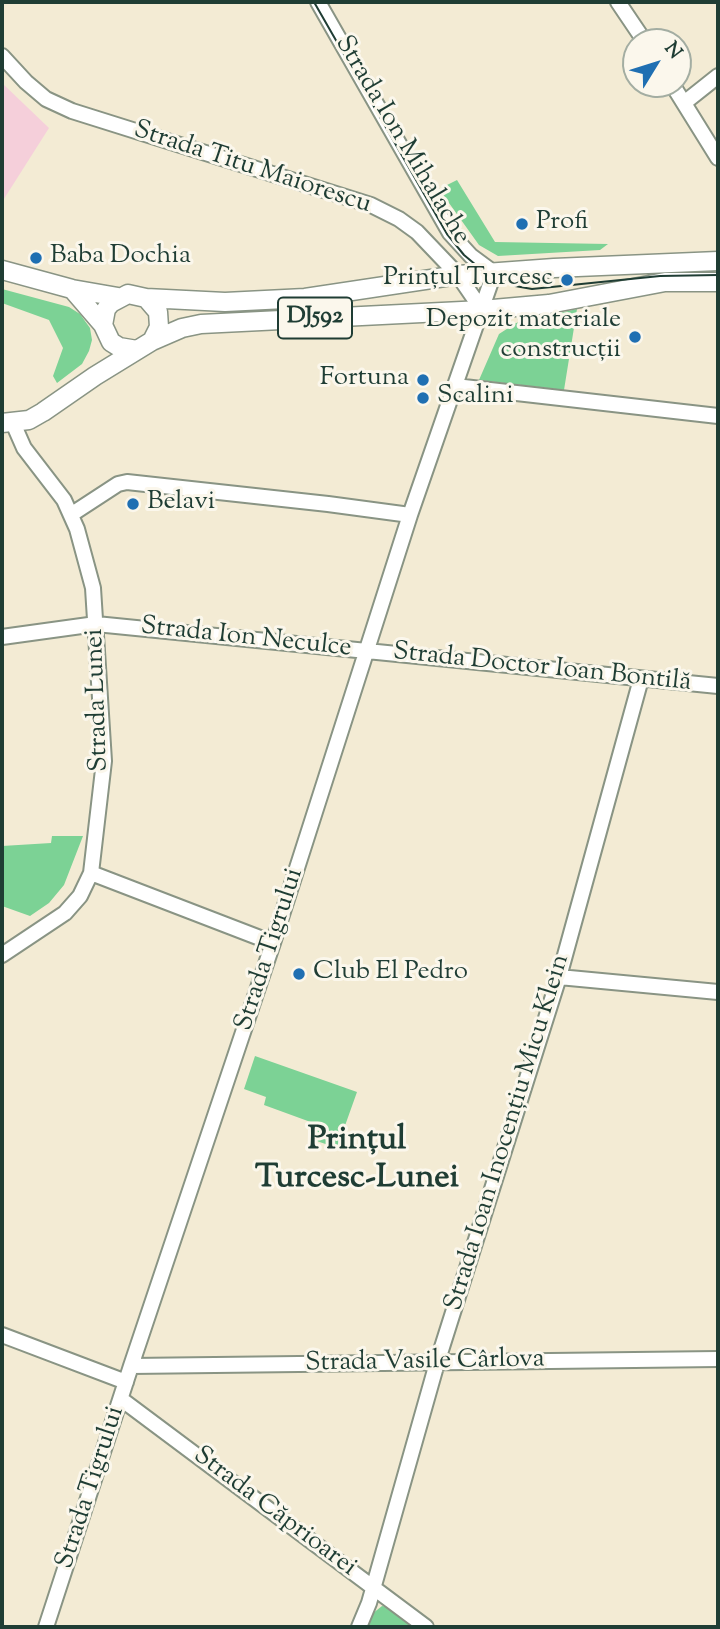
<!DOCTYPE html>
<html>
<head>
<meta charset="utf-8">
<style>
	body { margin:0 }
	#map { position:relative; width:720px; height:1629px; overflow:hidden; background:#f3ebd4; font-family:"Sorts Mill Goudy",serif }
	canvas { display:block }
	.frame { position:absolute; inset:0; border:4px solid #1f3d34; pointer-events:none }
	.north { position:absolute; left:622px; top:28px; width:70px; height:70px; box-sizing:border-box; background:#fbf7ec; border:2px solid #a3ada2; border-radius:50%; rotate:52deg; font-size:19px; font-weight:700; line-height:28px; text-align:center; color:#1f3d34 }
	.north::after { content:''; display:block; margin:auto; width:24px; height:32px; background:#1f6fb2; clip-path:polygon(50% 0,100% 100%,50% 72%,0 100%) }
</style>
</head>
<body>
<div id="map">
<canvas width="720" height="1629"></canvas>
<div class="frame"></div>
<div class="north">N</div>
</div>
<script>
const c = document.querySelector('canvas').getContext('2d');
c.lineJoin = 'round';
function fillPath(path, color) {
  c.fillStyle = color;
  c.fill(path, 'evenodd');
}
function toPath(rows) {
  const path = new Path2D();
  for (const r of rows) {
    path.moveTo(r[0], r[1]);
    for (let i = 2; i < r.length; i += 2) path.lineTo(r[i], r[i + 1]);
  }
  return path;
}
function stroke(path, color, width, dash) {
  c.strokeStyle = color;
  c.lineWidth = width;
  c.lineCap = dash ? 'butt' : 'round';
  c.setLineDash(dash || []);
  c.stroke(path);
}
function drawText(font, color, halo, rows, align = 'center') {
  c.font = font + ' "Sorts Mill Goudy",serif';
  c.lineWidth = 6;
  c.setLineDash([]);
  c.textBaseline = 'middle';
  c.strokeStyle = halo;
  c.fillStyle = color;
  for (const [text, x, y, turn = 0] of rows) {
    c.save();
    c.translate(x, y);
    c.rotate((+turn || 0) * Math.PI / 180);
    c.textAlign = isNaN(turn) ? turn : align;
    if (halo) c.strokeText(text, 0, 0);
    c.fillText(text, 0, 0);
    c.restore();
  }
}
fillPath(toPath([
	[2,83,49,128,2,202]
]), '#f5cfda');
fillPath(toPath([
	[457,180,495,242,608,244,600,250,498,256,479,245,439,189],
	[2,289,69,307,80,314,90,328,92,340,89,351,82,364,57,383,53,376,63,348,49,320,2,303],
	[577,309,564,390,479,380,499,334,516,323],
	[52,836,83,836,64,885,49,903,30,916,2,906,2,846,51,843],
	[255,1056,357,1092,337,1148,311,1139,316,1124,264,1105,266,1097,244,1089],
	[382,1606,387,1607,415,1627,365,1627,372,1614]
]), '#7cd295');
const minor = toPath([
	[618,2,645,42],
	[2,56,26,82,46,99,72,111,371,205,399,219,417,232,458,275,482,310],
	[672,84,718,158],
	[684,103,718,76],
	[455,386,718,416],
	[72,514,118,484,127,482,328,504,410,515],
	[2,637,96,624,718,686],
	[91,873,273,943],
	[2,955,65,913,80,896,91,873,104,761,93,588,77,529,64,500,24,448,13,423],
	[559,977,718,992],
	[2,1335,126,1382],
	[131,1366,718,1359],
	[121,1399,426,1627],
	[46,1627,131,1366,273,943,410,515,494,273,471,256,450,233,318,2],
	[359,1627,369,1603,437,1363,559,977,641,679]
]);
const major = toPath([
	[2,270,72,289,118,297],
	[72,289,103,325],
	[146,298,225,302,305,298,458,275,554,268,718,261],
	[152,341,182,328,201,324,482,310,549,304,665,282,718,282],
	[2,423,29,420,43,412,95,376,152,341,159,327,158,312,146,298,128,294,111,303,106,309,103,325,111,342,119,347,137,350]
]);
stroke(minor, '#899484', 18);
stroke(major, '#899484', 21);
stroke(minor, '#fff', 14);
stroke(major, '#fff', 18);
stroke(toPath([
	[314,2,447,234,464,255,482,270,515,286,532,289,660,276,718,275]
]), '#1f3d34', 2);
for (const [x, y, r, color] of [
	[522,224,7,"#1f6fb2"],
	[36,258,7,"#1f6fb2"],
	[567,280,7,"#1f6fb2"],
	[635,337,7,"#1f6fb2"],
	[423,380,7,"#1f6fb2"],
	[423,398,7,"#1f6fb2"],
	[133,504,7,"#1f6fb2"],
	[299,974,7,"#1f6fb2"]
]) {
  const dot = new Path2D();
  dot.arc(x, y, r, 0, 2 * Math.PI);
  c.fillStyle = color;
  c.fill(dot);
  stroke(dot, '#fbf7ec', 2.5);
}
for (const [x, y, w] of [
	[315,318,74]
]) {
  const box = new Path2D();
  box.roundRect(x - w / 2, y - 20.5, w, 41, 5);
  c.fillStyle = '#fbf7ec';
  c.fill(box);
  stroke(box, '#1f3d34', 2);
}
drawText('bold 24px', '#1f3d34', null, [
	["DJ592",315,318]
]);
drawText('26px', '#1f3d34', '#fbf7ec', [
	["Strada Ion Mihalache",401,141,59],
	["Strada Titu Maiorescu",252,169,18],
	["Strada Ion Neculce",246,639,6],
	["Strada Doctor Ioan Bontilă",542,669,6],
	["Strada Lunei",99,700,-92],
	["Strada Tigrului",271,950,-72],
	["Strada Ioan Inocențiu Micu Klein",509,1133,-73],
	["Strada Vasile Cârlova",425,1363,-1],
	["Strada Tigrului",92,1488,-72],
	["Strada Căprioarei",274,1513,37]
]);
drawText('26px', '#1f3d34', '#fbf7ec', [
	["Profi",536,224],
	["Baba Dochia",50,258],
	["Prințul Turcesc",553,280,"right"],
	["Depozit materiale",621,322,"right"],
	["construcții",621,352,"right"],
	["Fortuna",409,380,"right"],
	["Scalini",437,398],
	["Belavi",147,504],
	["Club El Pedro",313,974]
], 'left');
drawText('bold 33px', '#1f3d34', '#fbf7ec', [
	["Prințul",357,1142],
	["Turcesc-Lunei",357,1180]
]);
</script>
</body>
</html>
